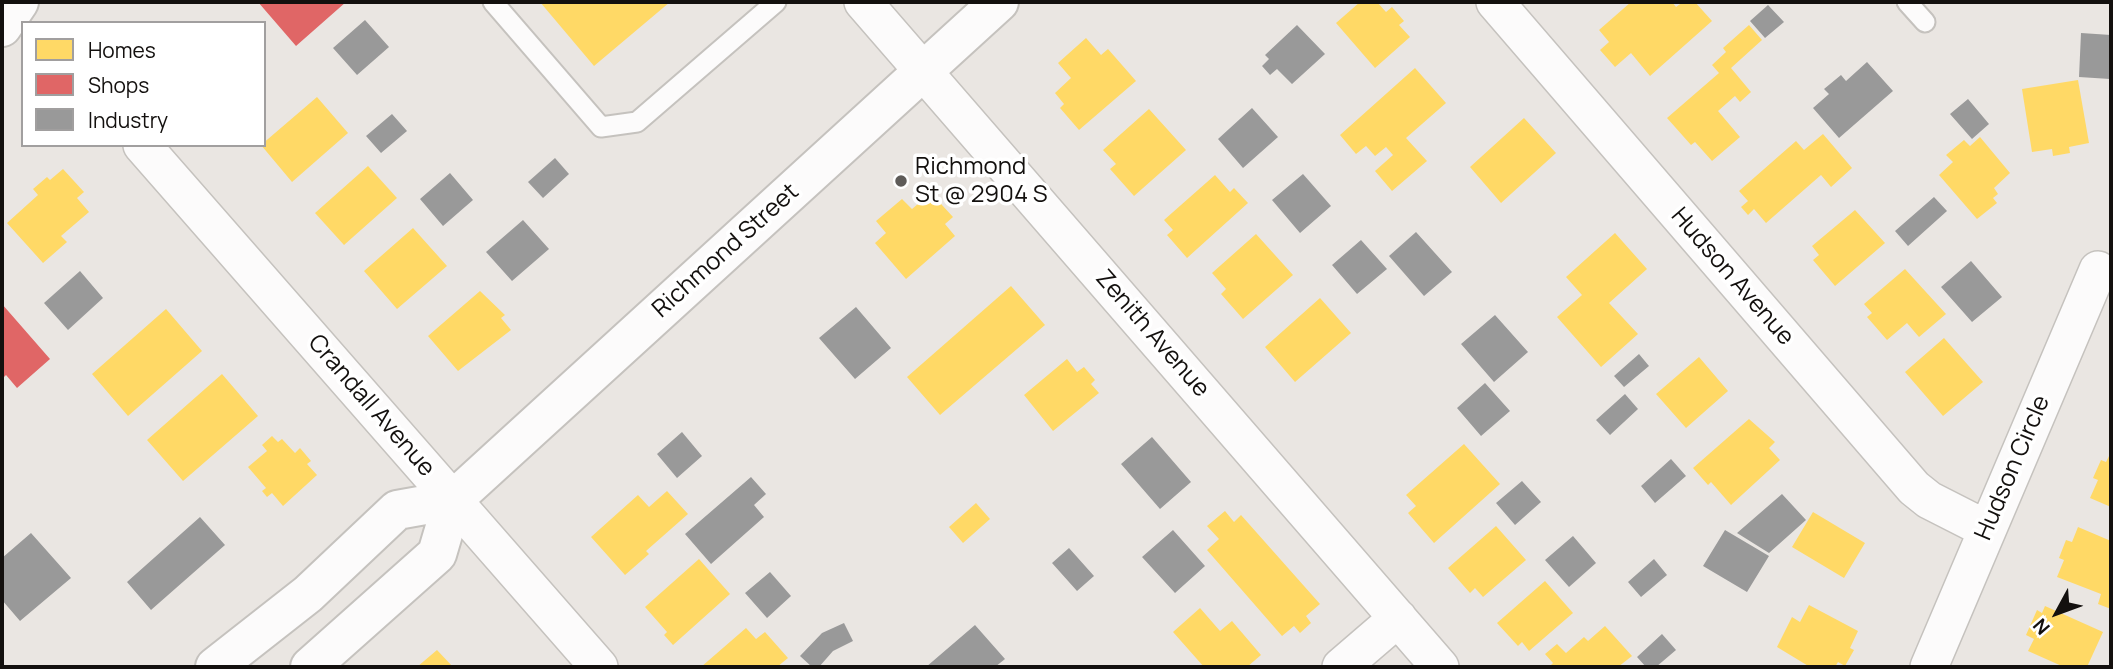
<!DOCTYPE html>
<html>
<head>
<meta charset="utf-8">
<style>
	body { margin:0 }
	#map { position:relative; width:2113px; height:669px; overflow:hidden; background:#eae6e2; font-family:Manrope,sans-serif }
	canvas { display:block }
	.frame { position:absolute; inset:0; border:4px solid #13100e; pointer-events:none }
	.legend { position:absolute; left:21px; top:21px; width:245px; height:126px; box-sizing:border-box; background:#fff; border:2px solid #a19f9f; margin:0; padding:9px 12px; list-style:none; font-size:21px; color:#13100e }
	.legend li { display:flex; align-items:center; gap:14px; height:35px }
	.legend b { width:35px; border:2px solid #a19f9f }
	.north { position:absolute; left:2022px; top:578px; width:70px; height:70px; -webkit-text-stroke:5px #fff; paint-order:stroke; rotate:229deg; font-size:19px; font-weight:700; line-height:28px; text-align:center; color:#13100e }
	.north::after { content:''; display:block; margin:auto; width:24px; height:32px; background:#13100e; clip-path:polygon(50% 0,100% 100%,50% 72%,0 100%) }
</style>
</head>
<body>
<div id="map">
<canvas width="2113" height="669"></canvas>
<div class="frame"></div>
<ul class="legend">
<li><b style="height:19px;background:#ffd966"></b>Homes</li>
<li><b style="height:19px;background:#e06666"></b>Shops</li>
<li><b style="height:19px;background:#999"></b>Industry</li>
</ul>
<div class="north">N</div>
</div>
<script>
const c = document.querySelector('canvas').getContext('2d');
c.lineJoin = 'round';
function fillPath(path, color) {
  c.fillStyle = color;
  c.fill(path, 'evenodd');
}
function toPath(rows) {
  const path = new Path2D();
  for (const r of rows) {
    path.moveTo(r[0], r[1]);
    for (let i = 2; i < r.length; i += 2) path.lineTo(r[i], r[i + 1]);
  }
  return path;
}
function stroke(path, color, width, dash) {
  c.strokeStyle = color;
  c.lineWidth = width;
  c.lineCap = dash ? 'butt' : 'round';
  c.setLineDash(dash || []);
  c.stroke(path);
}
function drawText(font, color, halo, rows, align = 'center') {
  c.font = font + ' Manrope,sans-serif';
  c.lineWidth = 7;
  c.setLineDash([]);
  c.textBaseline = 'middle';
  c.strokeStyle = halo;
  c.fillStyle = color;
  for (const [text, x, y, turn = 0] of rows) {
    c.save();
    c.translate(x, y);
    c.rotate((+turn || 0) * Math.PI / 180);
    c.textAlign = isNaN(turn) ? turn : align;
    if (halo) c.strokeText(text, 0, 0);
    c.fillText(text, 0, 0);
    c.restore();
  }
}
fillPath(toPath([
	[540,2,670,2,594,66],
	[1360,2,1377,2,1386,12,1392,7,1404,21,1399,25,1410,37,1375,68,1336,23],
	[1631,2,1672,2,1676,7,1683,2,1695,2,1712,21,1650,76,1631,53,1615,67,1600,50,1609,42,1599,30],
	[1749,25,1762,40,1731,68,1751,92,1740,102,1735,96,1718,111,1740,137,1712,161,1695,142,1691,145,1667,118,1719,73,1712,65,1726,52,1723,48],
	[1086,38,1101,55,1108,49,1136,81,1079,130,1060,108,1064,104,1055,93,1071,78,1058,63],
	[1415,68,1446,103,1406,138,1427,161,1392,191,1375,171,1393,155,1386,147,1375,156,1366,146,1356,154,1340,135],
	[2078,80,2089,143,2069,147,2070,153,2053,156,2052,149,2032,152,2022,89],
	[317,97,348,133,292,182,261,145],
	[1149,109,1186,150,1134,196,1110,169,1116,164,1103,150],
	[1524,118,1556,153,1501,203,1470,167],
	[1823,134,1852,168,1831,187,1821,175,1766,223,1754,209,1748,215,1741,207,1748,201,1739,191,1796,141,1804,150],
	[1980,137,2010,173,1994,188,1998,194,1993,198,1997,203,1977,219,1939,175,1953,162,1946,155,1964,140,1970,146],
	[368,166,397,198,344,245,315,213],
	[63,169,84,192,77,198,89,212,61,236,67,242,43,263,7,223,38,195,33,189,47,177,50,180],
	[1215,175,1230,192,1234,188,1248,203,1187,258,1167,235,1173,230,1164,220],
	[931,193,953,217,945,224,955,236,906,279,875,243,886,233,876,221,902,199,912,209],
	[1855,210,1885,243,1835,286,1813,260,1819,255,1812,246],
	[413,228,447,266,397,309,364,271],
	[1615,233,1647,269,1609,303,1638,334,1601,367,1557,317,1582,295,1566,277],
	[1256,234,1293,275,1243,319,1221,294,1226,289,1212,273],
	[1905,269,1946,314,1919,337,1907,323,1887,340,1867,317,1872,313,1864,304],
	[1011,286,1045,325,940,415,907,377],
	[480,291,505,315,501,318,511,330,458,371,428,336],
	[1320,298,1351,333,1295,382,1265,347],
	[166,309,202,351,128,416,92,374],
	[1944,338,1983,382,1943,416,1905,372],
	[1699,357,1728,391,1686,428,1656,394],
	[1067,359,1077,372,1084,367,1095,380,1091,384,1099,393,1053,431,1024,395],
	[222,374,258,416,183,481,147,440],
	[1749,419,1775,442,1769,448,1780,460,1731,505,1711,482,1708,485,1693,468],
	[272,436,278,442,282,439,295,453,300,448,311,461,307,464,317,475,283,506,272,493,267,497,262,491,266,488,248,467,267,451,262,445],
	[1464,444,1500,484,1434,543,1408,513,1416,506,1406,495],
	[2111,452,2111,507,2090,498,2098,480,2093,478,2101,460,2106,462],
	[667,491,688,514,646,551,649,554,625,575,591,537,638,495,649,507],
	[976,503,990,519,963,543,949,527],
	[1225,511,1234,522,1241,515,1320,604,1306,616,1311,623,1300,633,1294,626,1282,636,1207,550,1219,539,1207,526],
	[1813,512,1865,543,1844,578,1792,547],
	[1496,526,1526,560,1483,597,1475,588,1470,593,1448,568],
	[2078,527,2111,541,2111,609,2098,604,2101,594,2057,577,2064,560,2059,558,2066,540,2072,542],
	[699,559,730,594,673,645,664,635,667,632,645,607],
	[1545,581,1573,613,1529,651,1522,642,1518,646,1497,623],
	[1809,605,1858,631,1850,648,1854,650,1845,666,1838,662,1835,667,1810,667,1777,647,1792,617,1800,622],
	[2045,606,2103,632,2087,667,2064,667,2028,651,2034,639,2026,635,2037,610,2042,613],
	[1200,608,1220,631,1232,621,1261,655,1247,667,1204,667,1173,632],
	[1605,626,1632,656,1618,667,1549,667,1553,663,1545,654,1557,644,1566,653,1584,637,1588,641],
	[746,628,756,639,765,632,788,658,777,667,701,667],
	[437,650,453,667,417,667]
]), '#ffd966');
fillPath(toPath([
	[258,2,346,2,296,46],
	[2,304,50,359,17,388,6,375,2,379]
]), '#e06666');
fillPath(toPath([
	[1768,5,1784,22,1765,38,1750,21],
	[365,20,389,47,357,75,333,48],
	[1297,25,1325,54,1292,84,1277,69,1270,75,1262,66,1269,59,1265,55],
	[2081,33,2111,35,2110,79,2079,77],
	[1867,62,1893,91,1839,138,1813,108,1829,94,1824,89,1841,75,1846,81],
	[1968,99,1989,124,1972,139,1950,114],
	[1252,108,1278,137,1243,168,1218,139],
	[392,114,407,131,381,153,366,136],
	[555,158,569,174,543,198,528,182],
	[450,173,473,200,443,226,420,199],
	[1303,174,1331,206,1300,233,1272,200],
	[1934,197,1947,211,1908,246,1895,231],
	[523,220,549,249,512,281,486,252],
	[1416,232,1452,272,1424,296,1389,256],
	[1361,240,1387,269,1357,294,1332,265],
	[1971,261,2002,297,1972,322,1941,287],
	[80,271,103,298,68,330,44,303],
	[856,307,891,348,855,379,819,338],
	[1495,315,1528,352,1494,382,1461,344],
	[1639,354,1649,366,1624,387,1614,376],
	[1485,383,1510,411,1481,436,1457,408],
	[1625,394,1638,409,1610,435,1596,420],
	[682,432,702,456,677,478,657,454],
	[1152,437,1191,482,1160,509,1121,464],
	[1671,459,1686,476,1655,503,1641,486],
	[751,477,766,494,754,505,764,517,711,564,685,534],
	[1522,481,1541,502,1515,525,1496,503],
	[1782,494,1806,520,1769,553,1737,533],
	[200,517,225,545,151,610,127,582],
	[1173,530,1205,566,1175,593,1142,557],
	[1725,530,1769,556,1747,592,1703,566],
	[31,533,71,578,20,621,2,600,2,558],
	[1573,536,1596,563,1569,587,1545,560],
	[1069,548,1094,576,1077,591,1052,563],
	[1654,559,1667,575,1641,597,1628,582],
	[770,572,791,596,767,618,745,593],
	[844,623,853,641,833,651,819,667,812,667,800,656,822,633],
	[975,625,1005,659,995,667,926,667],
	[1662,634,1676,650,1656,667,1646,667,1637,657]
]), '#999');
const lane = toPath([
	[493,2,601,127,637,122,776,2],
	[1907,2,1925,22]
]);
const street = toPath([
	[863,2,1440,667],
	[1495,2,1914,488,1929,500,1986,529],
	[142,145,599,667],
	[1341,667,1398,618],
	[1929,667,2098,270]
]);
const secondary = toPath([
	[2,27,19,2],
	[215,667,308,594,397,510,453,500],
	[310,667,437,554,453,500,999,2]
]);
stroke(lane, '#c5c2be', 23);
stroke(street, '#c5c2be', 40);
stroke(secondary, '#c5c2be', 42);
stroke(lane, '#fcfbfb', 19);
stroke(street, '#fcfbfb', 37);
stroke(secondary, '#fcfbfb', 38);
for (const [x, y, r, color] of [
	[901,181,7,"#5e5b58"]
]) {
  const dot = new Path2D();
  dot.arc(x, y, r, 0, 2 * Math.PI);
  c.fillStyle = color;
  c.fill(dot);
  stroke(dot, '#fff', 2.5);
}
drawText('24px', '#13100e', '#fff', [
	["Richmond",915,167],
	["St @ 2904 S",915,195]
], 'left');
drawText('24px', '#13100e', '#fff', [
	["Richmond Street",726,251,-42],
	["Hudson Avenue",1732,277,49],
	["Zenith Avenue",1152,334,49],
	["Crandall Avenue",371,406,49],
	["Hudson Circle",2013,468,-67]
]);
</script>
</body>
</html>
